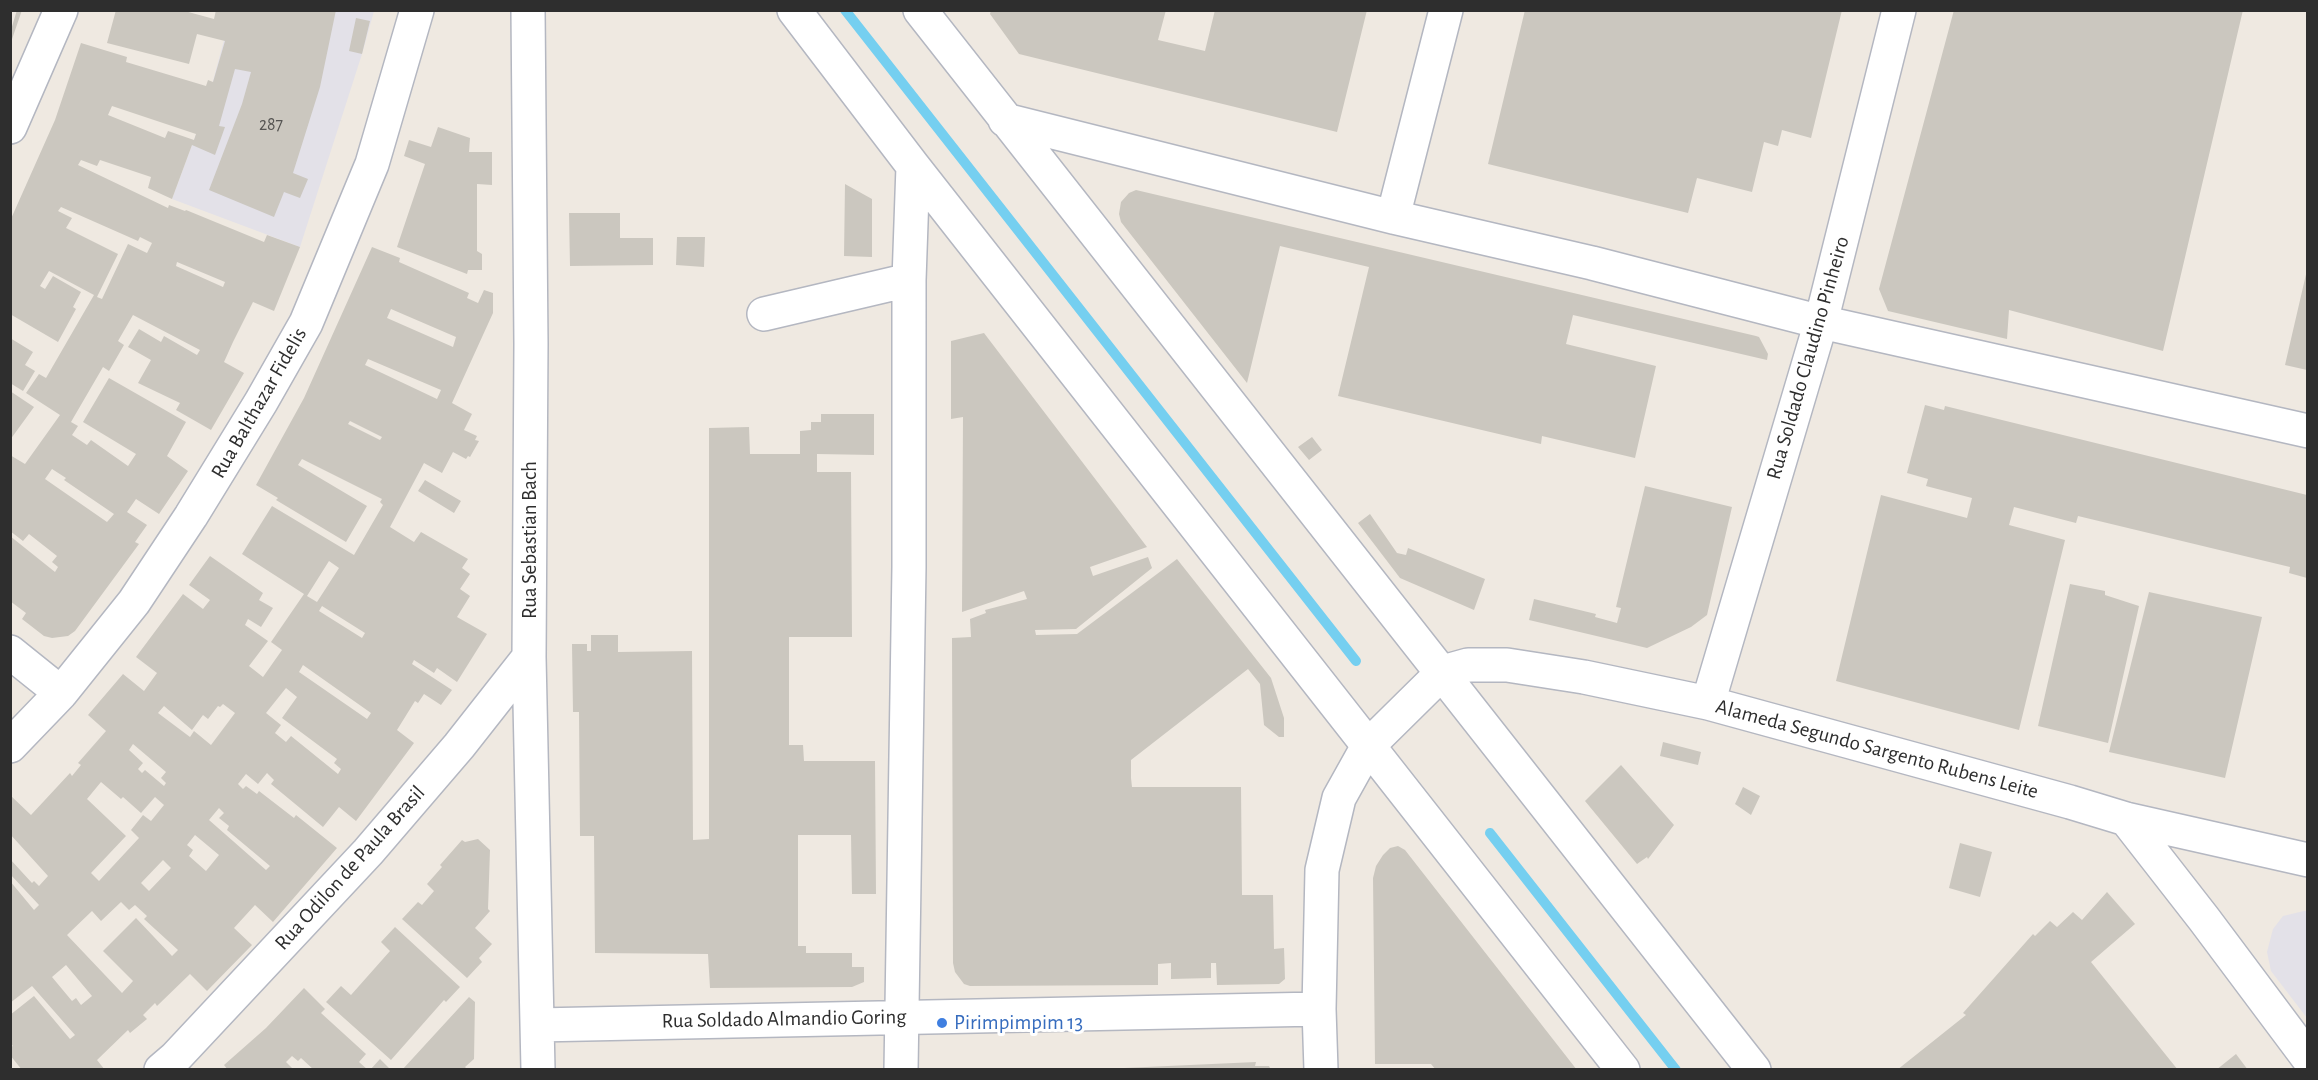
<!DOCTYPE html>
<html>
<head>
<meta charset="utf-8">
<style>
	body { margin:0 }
	#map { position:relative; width:2318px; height:1080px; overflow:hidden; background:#efe9e1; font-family:"Alegreya Sans",sans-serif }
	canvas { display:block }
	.frame { position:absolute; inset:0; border:12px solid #2e2e2e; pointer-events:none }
</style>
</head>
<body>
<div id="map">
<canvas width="2318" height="1080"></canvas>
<div class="frame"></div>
</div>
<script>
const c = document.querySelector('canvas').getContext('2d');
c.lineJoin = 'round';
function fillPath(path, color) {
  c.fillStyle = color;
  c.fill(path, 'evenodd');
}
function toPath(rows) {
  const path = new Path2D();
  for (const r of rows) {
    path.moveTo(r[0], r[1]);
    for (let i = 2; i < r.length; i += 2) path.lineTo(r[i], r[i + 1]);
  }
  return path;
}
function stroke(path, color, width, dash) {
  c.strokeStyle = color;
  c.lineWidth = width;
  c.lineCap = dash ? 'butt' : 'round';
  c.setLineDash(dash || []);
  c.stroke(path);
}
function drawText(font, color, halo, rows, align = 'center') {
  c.font = font + ' "Alegreya Sans",sans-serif';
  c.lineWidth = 6;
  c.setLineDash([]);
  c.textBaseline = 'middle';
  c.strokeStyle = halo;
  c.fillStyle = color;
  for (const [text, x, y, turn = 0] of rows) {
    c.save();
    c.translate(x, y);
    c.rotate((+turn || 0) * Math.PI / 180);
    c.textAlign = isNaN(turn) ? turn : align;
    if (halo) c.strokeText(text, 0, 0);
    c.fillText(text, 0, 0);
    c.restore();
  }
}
fillPath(toPath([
	[232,11,374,11,362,54,300,247,172,199,205,110],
	[2304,911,2308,911,2307,1018,2271,971,2267,952,2273,929,2283,916]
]), '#e3e1e8');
stroke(toPath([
	[845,10,1356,661],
	[1490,833,1676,1070]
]), '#75cff0', 10);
fillPath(toPath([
	[17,10,22,10,10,45,10,33],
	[116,10,181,10,214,19,216,10,336,10,320,87,293,173,308,179,300,198,284,192,274,217,209,190,242,104,251,72,235,69,219,126,225,127,215,155,192,145,172,199,148,188,151,177,100,160,97,166,81,160,78,165,168,208,169,205,185,211,186,210,264,242,267,235,300,247,274,311,253,302,233,342,224,362,244,373,211,430,176,410,180,403,138,383,151,360,128,347,139,329,161,342,164,336,197,355,200,350,133,315,118,341,124,345,109,371,103,367,71,422,78,426,72,435,87,445,91,440,128,466,136,454,83,422,109,378,186,422,167,456,188,471,159,514,136,499,127,512,147,525,135,542,139,544,75,631,68,636,52,638,44,636,22,619,26,613,10,601,10,536,55,572,58,567,52,562,57,556,29,534,23,541,10,531,10,455,25,464,60,415,26,393,39,374,46,378,94,295,49,271,40,286,45,289,53,276,81,292,73,307,76,309,58,342,10,314,10,221,55,120,81,43,127,57,126,62,206,86,208,80,213,82,225,41,197,34,189,64,107,43],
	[112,106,196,134,194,140,168,131,165,138,108,115],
	[61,207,138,241,140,237,152,243,147,253,128,244,102,299,97,297,118,254,66,228,72,218,58,211],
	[177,262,225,282,223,287,176,266],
	[52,469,66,478,64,480,114,514,107,522,45,479],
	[991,10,1166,10,1158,40,1205,51,1215,10,1367,10,1337,132,1019,54,990,14],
	[1525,10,1842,10,1811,138,1782,130,1778,146,1764,142,1752,192,1697,178,1688,213,1488,164],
	[1954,10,2243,10,2163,351,2009,310,2007,339,1888,311,1879,289],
	[356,18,370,21,362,54,349,51],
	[438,127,470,138,469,152,492,152,492,185,477,184,477,251,482,254,482,270,468,270,467,274,397,247,425,164,404,156,409,140,431,147],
	[845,184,872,199,872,257,844,256],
	[1136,190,1756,336,1759,337,1768,354,1767,360,1573,315,1566,344,1656,366,1635,458,1542,436,1541,444,1338,396,1369,267,1280,246,1247,383,1121,222,1119,214,1121,202,1129,193],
	[569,213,620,213,620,238,653,238,653,265,570,266],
	[677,237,705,237,704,267,676,265],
	[372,247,400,258,399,262,469,293,467,298,478,303,484,290,493,293,493,313,452,403,472,414,464,430,477,436,475,440,479,441,470,457,468,456,466,459,453,452,442,473,424,463,390,527,414,542,421,532,468,559,462,568,470,574,460,589,470,596,457,617,487,634,457,682,437,668,434,673,414,660,412,664,452,690,441,705,424,694,418,703,415,701,397,730,414,743,356,821,339,807,323,827,271,784,274,780,267,773,258,784,246,774,238,784,243,789,246,786,257,794,259,791,294,818,296,815,337,848,273,922,255,905,234,928,252,945,207,991,190,974,157,1006,155,1003,143,1015,147,1019,130,1033,128,1030,97,1060,105,1070,22,1070,10,1055,10,1047,13,1046,10,1043,10,1015,34,996,70,1039,75,1035,32,986,10,1003,10,881,34,910,39,905,10,874,10,859,32,883,34,881,39,886,48,876,10,834,10,795,31,815,70,773,72,776,81,765,78,763,106,731,88,715,123,674,144,691,157,673,136,657,183,594,203,609,210,600,189,585,210,556,263,593,259,600,273,608,261,627,248,619,245,625,268,641,249,666,263,677,282,650,271,642,304,594,242,554,272,506,354,555,383,505,380,502,382,499,302,459,298,465,367,506,346,542,276,500,278,498,256,485,304,398],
	[391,309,456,337,453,347,387,318],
	[368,359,441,390,437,399,365,365],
	[350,421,382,437,380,440,348,424],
	[329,561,339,568,317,602,307,596],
	[322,606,365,633,362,638,319,611],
	[303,665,371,713,367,719,299,672],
	[286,688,297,697,282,718,337,759,334,763,341,769,338,774,291,736,286,742,275,733,281,725,266,713],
	[223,704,235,713,211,745,194,731,190,737,158,713,164,706,192,730,203,715,208,719,218,706,220,707],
	[133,744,166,772,161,778,166,783,164,786,145,770,142,773,138,769,143,763,129,750],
	[101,782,121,799,123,797,141,813,155,797,164,805,151,821,143,815,131,830,139,838,99,881,91,873,126,836,87,799],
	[219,808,224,813,219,818,229,826,227,830,270,866,266,870,209,820],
	[195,835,219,855,206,871,189,856,193,850,187,845],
	[163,860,171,868,149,891,141,883],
	[121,902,129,910,135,905,147,916,144,919,178,950,172,956,136,918,103,951,133,981,122,993,67,935,92,911,101,921],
	[66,965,92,996,81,1005,76,998,72,1001,52,977],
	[2307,270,2307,370,2285,365],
	[984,333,1147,547,1090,567,1093,576,1148,557,1152,568,1076,629,1035,630,1036,635,1077,634,1177,559,1271,678,1284,718,1284,737,1279,737,1264,725,1260,684,1248,669,1131,760,1131,778,1132,787,1241,787,1242,895,1273,895,1274,949,1284,948,1285,979,1279,984,1217,985,1216,963,1211,963,1211,978,1171,979,1171,963,1158,964,1158,985,970,986,964,984,955,972,953,963,952,638,971,637,970,619,986,613,985,610,1027,599,1024,591,962,612,963,417,951,419,951,341],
	[10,338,33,352,25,365,35,371,23,391,10,383],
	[10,391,34,407,10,440],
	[1925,405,1944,410,1945,406,2307,495,2307,578,2289,573,2290,567,2078,516,2076,523,2014,507,2009,525,2065,540,2019,730,1836,681,1881,495,1967,518,1972,498,1926,486,1928,479,1907,473],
	[821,414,874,414,874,455,817,454,817,472,851,472,852,637,789,637,789,745,803,745,804,761,875,761,876,894,852,894,851,835,798,835,798,946,806,946,806,953,852,953,852,967,864,967,864,982,852,987,710,988,708,954,595,953,594,836,580,836,579,712,573,712,572,644,587,644,587,651,591,651,591,635,618,635,618,652,692,651,693,840,709,839,709,428,749,427,750,454,800,454,800,431,811,430,811,422,821,422],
	[1312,437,1322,450,1309,460,1298,447],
	[425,480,461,501,454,513,418,491],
	[1645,486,1732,507,1707,615,1691,627,1647,648,1529,620,1534,599,1596,614,1595,617,1617,623,1621,608,1616,607],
	[1370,514,1397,553,1406,555,1408,548,1485,579,1474,610,1400,578,1358,523],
	[2070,584,2105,591,2105,595,2139,606,2108,743,2038,726],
	[2149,592,2262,617,2225,778,2109,752],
	[1663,742,1701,752,1698,765,1660,756],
	[1621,765,1674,825,1648,859,1647,857,1637,864,1585,801],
	[1743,787,1760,796,1751,815,1735,804],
	[478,839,490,850,488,909,490,911,475,928,492,944,479,958,482,962,467,978,402,919,418,902,422,905,434,891,427,884,442,867,440,865,462,840,465,842],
	[1960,843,1992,852,1980,897,1949,888],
	[1398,846,1405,850,1577,1070,1436,1070,1431,1064,1375,1064,1373,878,1376,866,1383,855,1390,848],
	[2107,892,2135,924,2091,962,2178,1070,1897,1070,1966,1015,1963,1013,2033,934,2035,936,2050,921,2057,927,2073,912,2082,920],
	[395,927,460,987,446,1002,444,1000,391,1060,326,1002,341,986,351,995,390,951,381,942],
	[304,988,325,1009,321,1013,366,1054,359,1062,368,1070,314,1070,301,1058,298,1061,292,1056,286,1062,294,1070,228,1070,224,1065,266,1028],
	[469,997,475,1002,474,1059,465,1067,468,1070,402,1070],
	[2236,1054,2248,1070,2216,1070],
	[380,1059,391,1070,370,1070],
	[1256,1062,1255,1066,1269,1066,1271,1070,1124,1070,1124,1068]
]), '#cbc7bf');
const minor = toPath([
	[528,10,531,344,529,657,538,1070],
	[794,10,913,166,1623,1070],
	[920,10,1754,1070],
	[1005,120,1393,217,1592,263,1821,322,2308,431],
	[10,127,61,10],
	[1393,217,1446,10],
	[764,314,909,280],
	[10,652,61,693],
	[1708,703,1821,322,1899,10],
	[10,746,61,693,134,602,191,516,261,402,306,323,372,164,417,10],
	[2126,819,2204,919,2308,1058],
	[537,1025,1319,1009],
	[161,1070,175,1058,368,852,459,746,529,657],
	[901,1070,909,567,909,280,913,166],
	[1321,1070,1319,1009,1322,870,1339,798,1368,746,1443,672,1468,665,1507,665,1584,677,1708,703,2070,802,2126,819,2308,860]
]);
stroke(minor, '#b4b7c1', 36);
stroke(minor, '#fff', 33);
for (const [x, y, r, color] of [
	[942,1023,6,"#3f7fe0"]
]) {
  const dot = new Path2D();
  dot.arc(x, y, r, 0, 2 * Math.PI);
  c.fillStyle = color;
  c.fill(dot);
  stroke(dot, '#fff', 2);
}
drawText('18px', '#555452', null, [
	["287",271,125]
]);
drawText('21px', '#2e2e2e', '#fff', [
	["Rua Soldado Claudino Pinheiro",1808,358,-74],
	["Rua Balthazar Fidelis",259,403,-60],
	["Rua Sebastian Bach",530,540,-90],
	["Alameda Segundo Sargento Rubens Leite",1877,749,15],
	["Rua Odilon de Paula Brasil",350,868,-48],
	["Rua Soldado Almandio Goring",784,1019,-1]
]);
drawText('21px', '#366cbe', '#fff', [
	["Pirimpimpim 13",954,1023]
], 'left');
</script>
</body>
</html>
